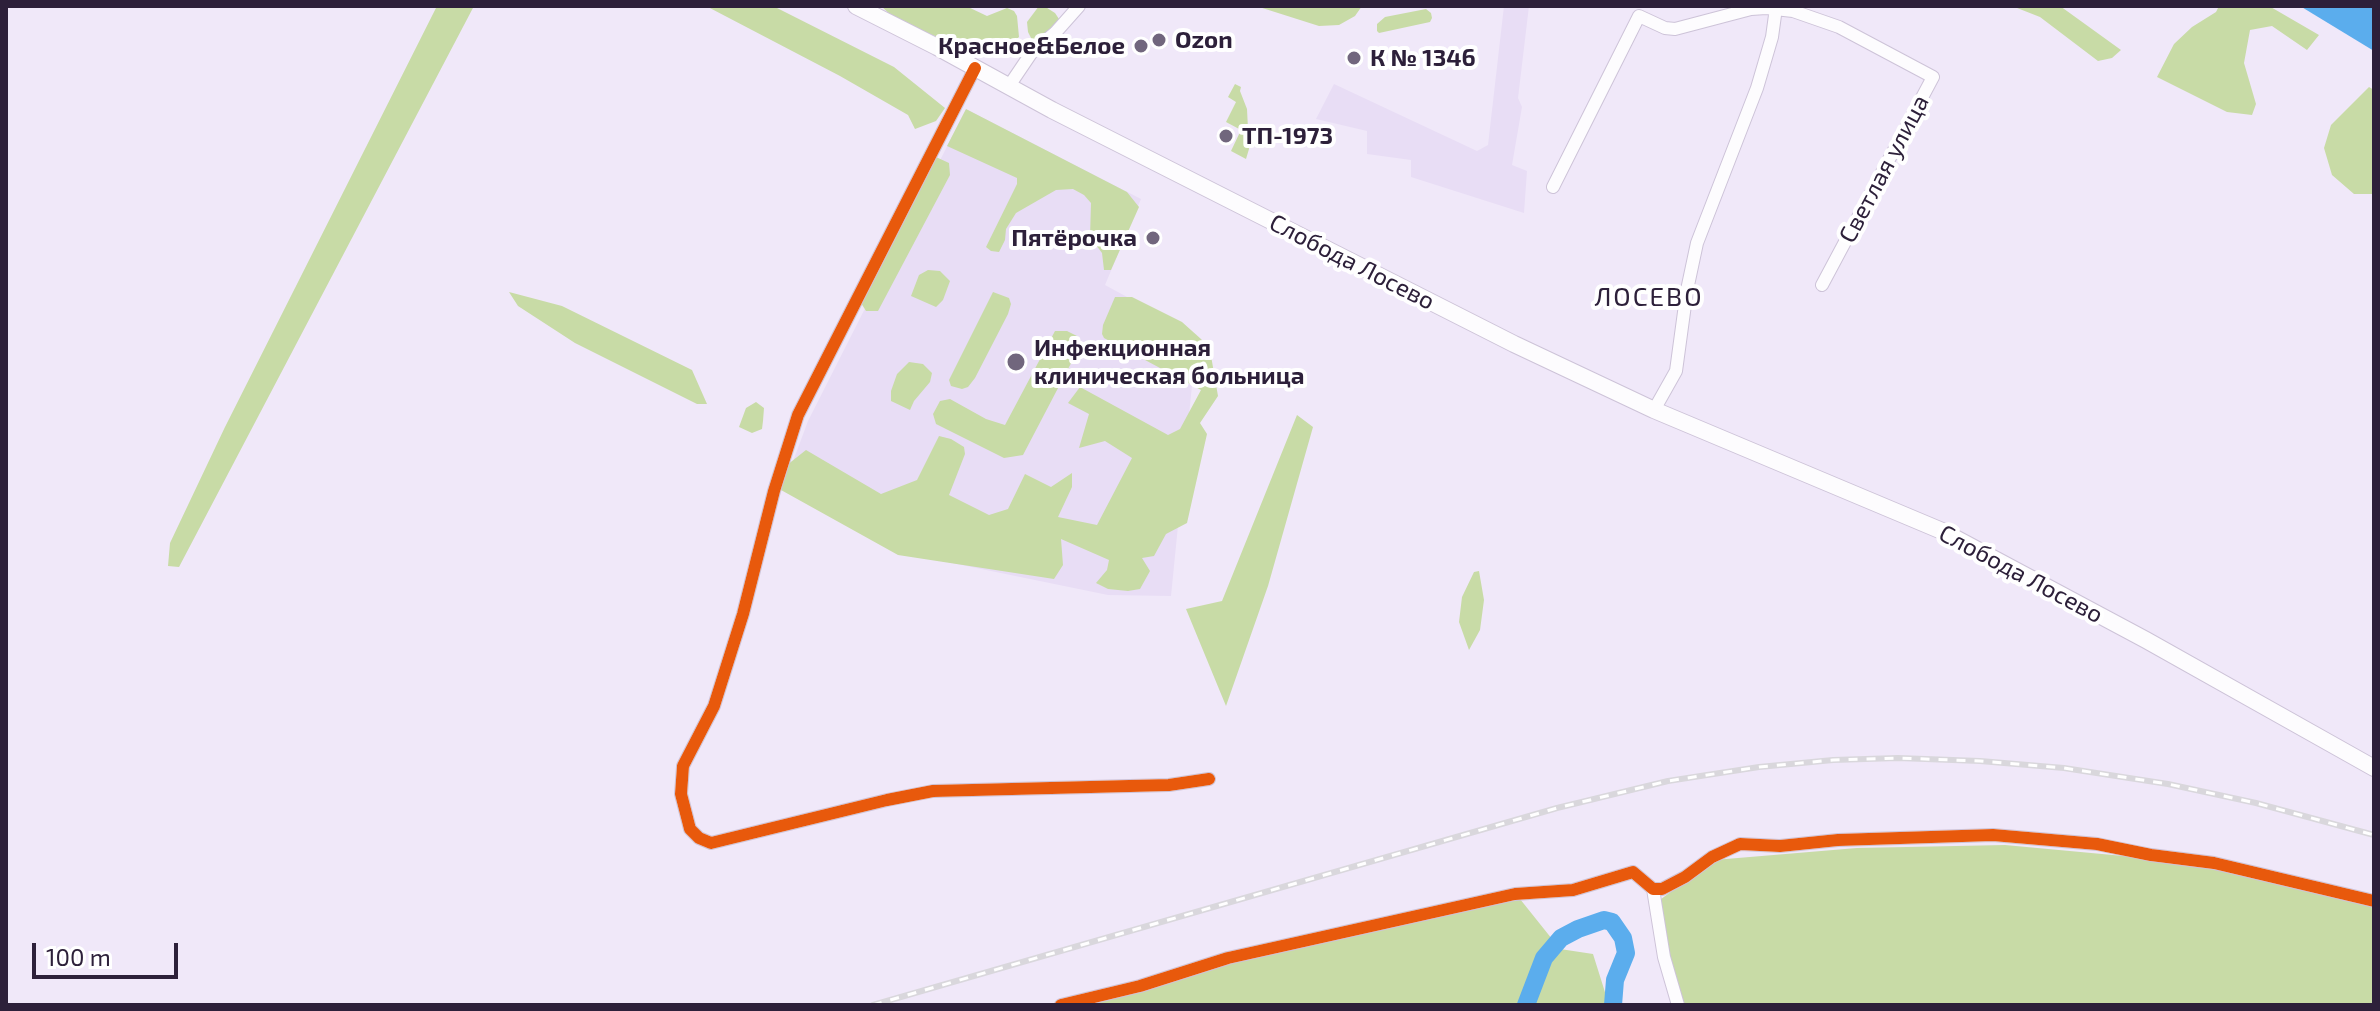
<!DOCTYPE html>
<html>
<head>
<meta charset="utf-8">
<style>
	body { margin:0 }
	#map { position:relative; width:2380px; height:1011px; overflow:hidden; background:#f0e8f9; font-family:"Exo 2",sans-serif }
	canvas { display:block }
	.frame { position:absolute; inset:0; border:8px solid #2d203a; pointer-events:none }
	.scale { position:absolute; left:32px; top:943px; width:146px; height:36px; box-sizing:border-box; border:4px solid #2d203a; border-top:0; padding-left:10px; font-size:24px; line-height:28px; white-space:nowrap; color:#2d203a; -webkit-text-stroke:6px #fff; paint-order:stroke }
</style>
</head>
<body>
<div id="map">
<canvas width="2380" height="1011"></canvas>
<div class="frame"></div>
<div class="scale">100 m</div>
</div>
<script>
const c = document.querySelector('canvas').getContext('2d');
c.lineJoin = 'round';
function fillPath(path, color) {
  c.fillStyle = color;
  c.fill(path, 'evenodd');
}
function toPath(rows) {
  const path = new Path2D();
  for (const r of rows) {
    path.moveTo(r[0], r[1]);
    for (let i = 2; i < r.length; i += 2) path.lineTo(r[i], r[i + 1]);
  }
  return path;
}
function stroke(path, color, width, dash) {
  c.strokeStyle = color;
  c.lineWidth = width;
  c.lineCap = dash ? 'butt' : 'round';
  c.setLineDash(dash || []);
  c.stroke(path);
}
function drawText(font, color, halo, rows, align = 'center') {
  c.font = font + ' "Exo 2",sans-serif';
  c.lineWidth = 8;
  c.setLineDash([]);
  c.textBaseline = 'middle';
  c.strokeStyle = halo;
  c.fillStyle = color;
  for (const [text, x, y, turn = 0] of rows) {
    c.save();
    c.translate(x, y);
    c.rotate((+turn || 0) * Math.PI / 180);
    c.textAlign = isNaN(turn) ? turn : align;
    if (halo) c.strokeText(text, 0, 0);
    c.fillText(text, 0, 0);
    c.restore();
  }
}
fillPath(toPath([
	[1504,6,1529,6,1518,98,1522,107,1512,165,1527,171,1524,213,1411,177,1411,160,1367,154,1367,131,1316,119,1334,84,1477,151,1488,145],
	[966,109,1141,199,1105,285,1197,335,1171,596,1108,595,913,555,785,483,808,421]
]), '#e8ddf5');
fillPath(toPath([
	[437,6,474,6,179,567,168,566,170,543,225,427],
	[706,6,762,6,777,8,894,67,945,108,936,121,915,129,908,115,840,76],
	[881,6,966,6,987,16,1007,8,1014,11,1017,16,1019,37,1012,43,937,37,894,18],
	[1039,6,1044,6,1055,13,1059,19,1045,38,1032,40,1028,32,1027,22],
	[1256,6,1362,6,1355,16,1339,25,1319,26],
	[2012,6,2060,6,2121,50,2112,58,2098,61,2040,17],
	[2219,6,2269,6,2319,35,2307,50,2272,26,2250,30,2244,63,2256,104,2252,115,2227,112,2157,77,2174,44,2192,27,2216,12],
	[1426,9,1431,13,1432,18,1430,22,1379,33,1377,31,1377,24,1385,17],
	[1235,84,1241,87,1240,91,1247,109,1249,149,1246,159,1231,151,1241,130,1226,122,1236,102,1228,97],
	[2369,87,2374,90,2374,194,2354,194,2332,175,2324,148,2331,125],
	[966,109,1127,192,1139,207,1111,270,1104,270,1102,253,1090,237,1091,203,1084,195,1073,189,1056,190,1016,213,1006,229,1005,240,999,252,991,251,986,247,1017,184,1017,178,947,146],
	[936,157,949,163,950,175,878,311,866,311,861,303],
	[928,270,940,271,950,281,943,300,936,307,911,296,919,275],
	[509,292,562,306,692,370,707,404,697,404,575,343,518,306],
	[993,292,1009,298,1011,304,1008,314,975,378,968,387,962,389,951,386,949,380],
	[1115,297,1132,297,1182,322,1201,339,1210,350,1218,396,1200,423,1207,434,1187,523,1166,534,1154,556,1142,558,1150,571,1140,589,1128,591,1108,589,1096,583,1107,570,1109,560,1061,539,1063,565,1054,579,898,555,781,490,787,465,806,450,881,494,917,480,939,436,951,439,964,447,965,454,949,495,989,515,1008,509,1025,474,1051,487,1072,473,1072,487,1058,517,1097,525,1132,458,1105,441,1079,448,1089,414,1068,403,1080,387,1168,435,1180,429,1201,390,1104,338,1102,334,1103,325],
	[1055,331,1067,331,1079,337,1079,348,1023,455,1004,458,936,424,933,414,940,401,950,399,986,419,1005,425],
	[909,362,923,364,932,373,930,382,914,401,910,410,891,401,891,391,897,374],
	[756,402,764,408,763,421,762,429,752,433,739,427,746,408],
	[1297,415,1313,427,1268,586,1226,706,1186,609,1222,601],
	[1479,571,1484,600,1480,630,1469,650,1459,622,1462,597,1474,572],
	[2005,845,2199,863,2374,904,2374,1005,1680,1005,1653,905,1714,860,1857,848],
	[1520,899,1560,949,1593,954,1609,1005,1090,1005,1216,966]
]), '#c8dba6');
fillPath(toPath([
	[2300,6,2374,6,2374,51]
]), '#5baded');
stroke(toPath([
	[1526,1005,1544,958,1561,938,1578,929,1604,920,1612,922,1623,938,1626,953,1615,980,1613,1005]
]), '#5baded', 18);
const minor = toPath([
	[940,47,1006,49,1032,52],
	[975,68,798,415,774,491,743,614,714,706,683,766,681,794,690,829,699,838,711,843,887,800,933,791,1169,785,1209,779],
	[1009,86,1032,52,1055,33,1079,6],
	[1553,187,1639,16,1665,28,1675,29,1751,9,1766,8,1793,11,1839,27,1933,77,1822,285],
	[1654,410,1676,371,1687,290,1697,243,1757,88,1772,37,1776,8],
	[1653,889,1664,957,1678,1005],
	[1061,1005,1140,986,1228,958,1515,894,1573,890,1633,872,1653,889,1662,889,1685,877,1712,857,1740,844,1780,846,1838,840,1993,835,2097,844,2151,855,2214,863,2374,901]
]);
const major = toPath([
	[856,6,937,47,1052,110,1514,344,1654,410,1942,531,2146,640,2374,768]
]);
stroke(minor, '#cdc3d8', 14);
stroke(major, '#cdc3d8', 18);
stroke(minor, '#fdfcfe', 12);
stroke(major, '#fdfcfe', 16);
const rail = toPath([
	[873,1005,1557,808,1668,781,1759,767,1833,760,1898,758,1980,761,2064,768,2168,784,2256,803,2374,835]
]);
stroke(rail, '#d9d7dc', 6);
stroke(rail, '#fff', 3, [9]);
stroke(toPath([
	[975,68,798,415,774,491,743,614,714,706,683,766,681,794,690,829,699,838,711,843,887,800,933,791,1169,785,1209,779],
	[1061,1005,1140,986,1228,958,1515,894,1573,890,1633,872,1653,889,1662,889,1685,877,1712,857,1740,844,1780,846,1838,840,1993,835,2097,844,2151,855,2214,863,2374,901]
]), '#e8590c', 12);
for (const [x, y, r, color] of [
	[1159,40,8,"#71667d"],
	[1141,46,8,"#71667d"],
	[1354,58,8,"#71667d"],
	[1226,136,8,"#71667d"],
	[1153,238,8,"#71667d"],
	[1016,362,10,"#71667d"]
]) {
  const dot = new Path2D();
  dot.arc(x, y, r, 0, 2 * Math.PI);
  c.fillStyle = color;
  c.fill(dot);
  stroke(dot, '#fff', 3);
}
drawText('bold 24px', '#2d203a', '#fff', [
	["Ozon",1175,40],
	["Красное&Белое",1125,46,"right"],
	["К № 1346",1370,58],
	["ТП-1973",1242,136],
	["Пятёрочка",1137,238,"right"],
	["Инфекционная",1034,348],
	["клиническая больница",1034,376]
], 'left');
drawText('24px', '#2d203a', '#fff', [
	["Светлая улица",1884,169,-62],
	["Слобода Лосево",1352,262,27],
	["Слобода Лосево",2021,574,28]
]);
c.letterSpacing = '2px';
drawText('26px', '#2d203a', '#fff', [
	["ЛОСЕВО",1649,297]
]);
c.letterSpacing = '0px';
</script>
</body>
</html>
